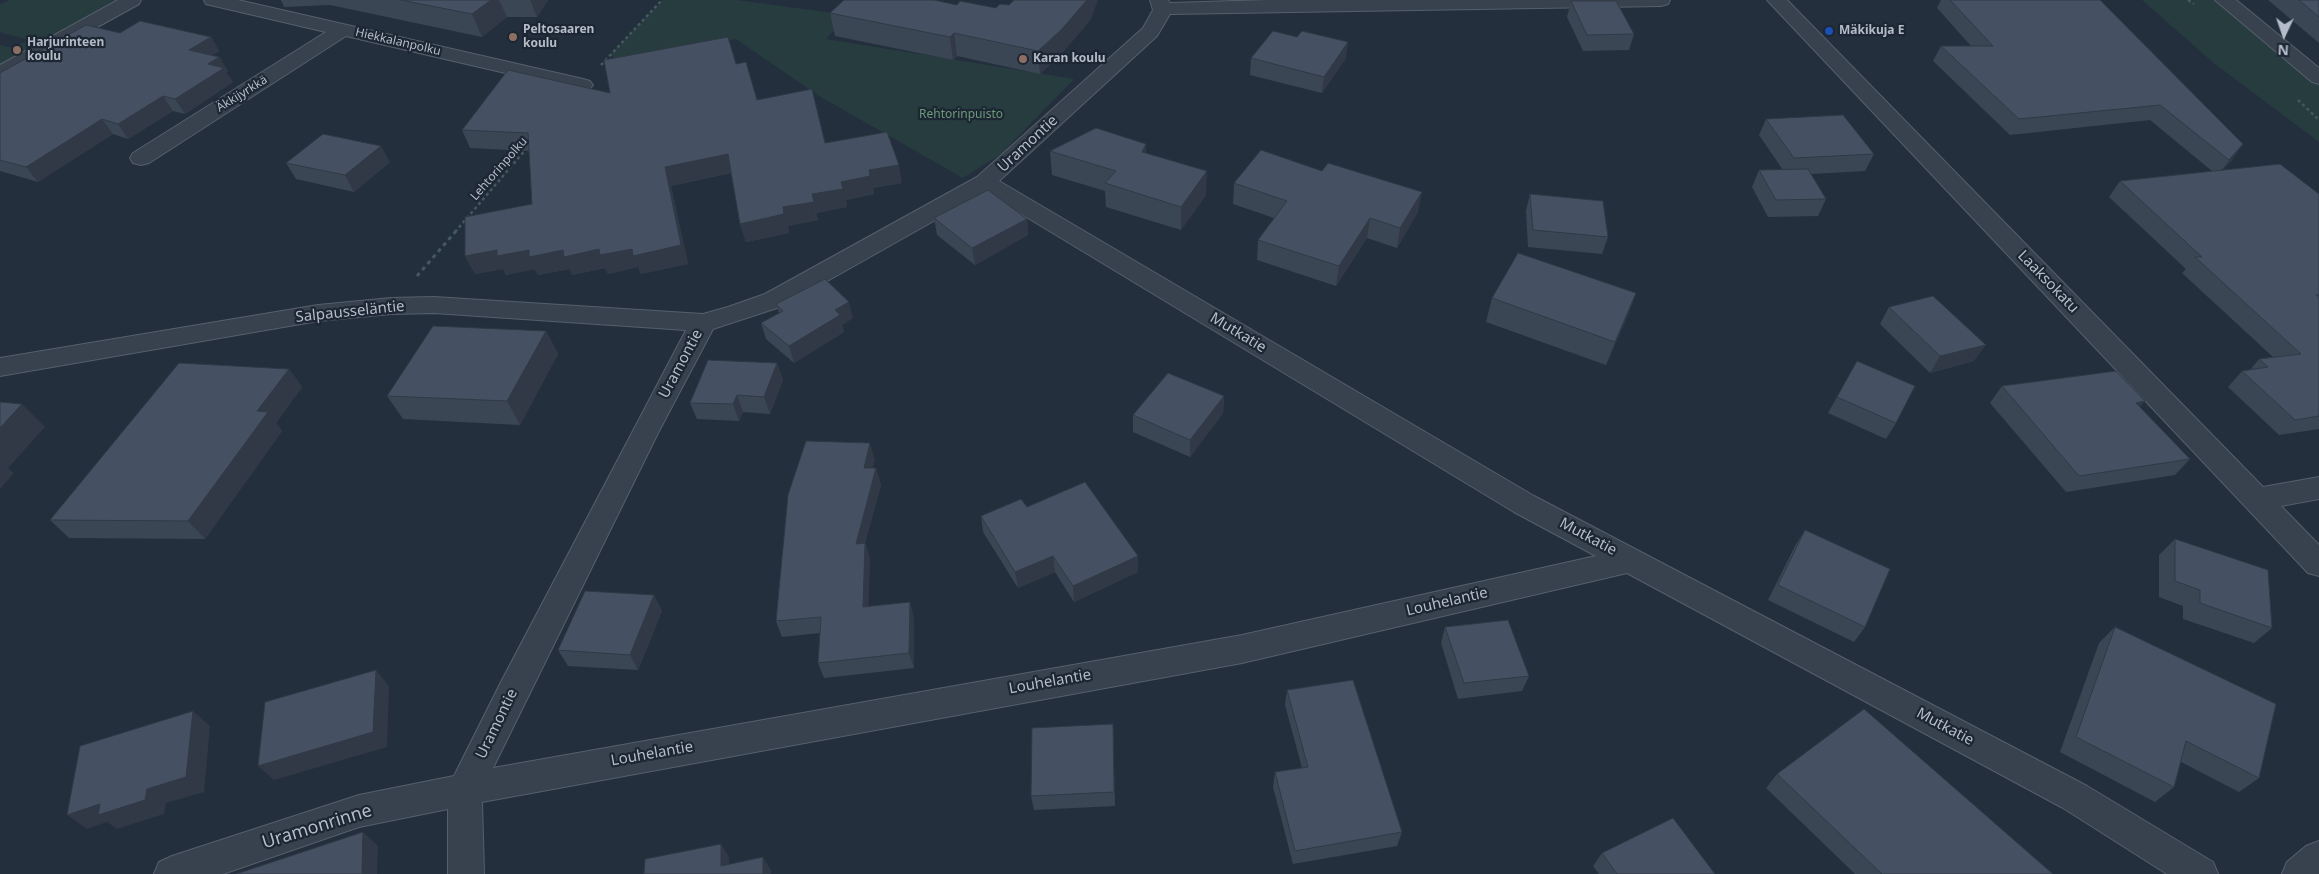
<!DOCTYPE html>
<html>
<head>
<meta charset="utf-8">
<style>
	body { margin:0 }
	#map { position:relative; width:2319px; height:874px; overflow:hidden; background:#242f3e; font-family:"Noto Sans",sans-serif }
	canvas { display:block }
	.north { position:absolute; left:2259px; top:10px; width:50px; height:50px; -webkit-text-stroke:4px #1d2633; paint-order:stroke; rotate:183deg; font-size:14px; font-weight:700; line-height:20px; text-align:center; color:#b4bcc9 }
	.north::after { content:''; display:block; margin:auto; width:18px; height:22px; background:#b4bcc9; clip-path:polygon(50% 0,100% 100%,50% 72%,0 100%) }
</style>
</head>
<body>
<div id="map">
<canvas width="2319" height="874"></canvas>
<div class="north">N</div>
</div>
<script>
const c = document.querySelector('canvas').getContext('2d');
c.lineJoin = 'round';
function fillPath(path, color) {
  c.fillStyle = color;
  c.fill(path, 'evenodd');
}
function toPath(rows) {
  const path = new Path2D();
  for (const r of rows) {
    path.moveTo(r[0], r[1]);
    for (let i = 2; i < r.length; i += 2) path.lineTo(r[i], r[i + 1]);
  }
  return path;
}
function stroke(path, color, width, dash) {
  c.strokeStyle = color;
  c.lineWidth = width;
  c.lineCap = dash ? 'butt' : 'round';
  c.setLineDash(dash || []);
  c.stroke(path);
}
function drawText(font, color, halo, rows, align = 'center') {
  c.font = font + ' "Noto Sans",sans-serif';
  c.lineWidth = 4.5;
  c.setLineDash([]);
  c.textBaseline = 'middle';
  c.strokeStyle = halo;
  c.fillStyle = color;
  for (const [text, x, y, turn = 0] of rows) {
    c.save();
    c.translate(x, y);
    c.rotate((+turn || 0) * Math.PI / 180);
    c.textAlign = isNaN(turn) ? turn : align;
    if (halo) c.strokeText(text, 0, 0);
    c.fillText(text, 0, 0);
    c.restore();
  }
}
fillPath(toPath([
	[10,0,123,0,0,67,0,45,13,48,28,40,0,32,0,4],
	[662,0,737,0,848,15,826,39,1074,79,1001,154,963,178,819,96,736,39,617,59,610,55],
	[2142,0,2224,0,2319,78,2319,142,2215,64]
]), '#263c3f');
const minor = toPath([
	[118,0,141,0,139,4,7,77,0,79,0,65,118,0],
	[204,0,238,0,583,79,590,81,593,85,590,89,583,91,346,36,149,163,141,165,133,163,130,158,133,153,326,32,206,4,204,0],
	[1150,0,1168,0,1170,3,1268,0,1670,0,1668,4,1661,6,1170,14,1157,36,999,181,1534,496,2087,786,2213,862,2218,874,2167,874,2063,808,1627,573,1242,663,482,802,484,874,448,874,448,809,359,827,223,874,154,874,159,862,172,856,359,795,454,776,501,682,686,330,434,313,391,314,318,321,0,376,0,358,318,305,391,298,434,297,703,314,728,307,765,294,977,177,1143,28,1153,10,1150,0],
	[985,192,1514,512,1596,556,1242,635,493,768,658,433,713,329,783,306,985,192],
	[1767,0,1787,0,2263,487,2319,477,2319,499,2281,506,2319,545,2319,576,2308,573,1767,0],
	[2215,0,2236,0,2319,68,2319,84,2312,82,2215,0],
	[2319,841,2319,874,2282,874,2287,862,2306,846,2319,841]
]);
stroke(minor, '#565f6c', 2);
stroke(toPath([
	[2188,0,2194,4],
	[601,65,662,0],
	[2298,100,2319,120],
	[455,232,527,148]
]), '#44595c', 2.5, [3, 3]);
stroke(toPath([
	[417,276,456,231]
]), '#44595c', 3, [4, 4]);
fillPath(minor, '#38414e');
fillPath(toPath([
	[281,0,548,0,537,17,507,17,482,37,330,5,284,7],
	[1941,0,2100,0,2232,160,2222,170,2319,194,2319,429,2279,435,2228,387,2242,371,2250,370,2259,359,2273,357,2182,273,2186,269,2109,197,2120,181,2212,171,2150,120,2010,135,1933,61,1941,46,1971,46,1937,8],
	[2268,0,2319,0,2319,43],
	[1571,1,1634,34,1629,50,1583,51,1567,17],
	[957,5,996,8,1009,5,1091,19,1063,52,1040,74,957,56,953,60,835,36,830,13],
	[120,33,211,37,219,51,212,55,219,57,228,71,226,72,233,82,185,114,173,111,128,139,113,134,38,182,0,171,0,73],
	[1251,58,1346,58,1322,93,1250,75],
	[736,64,757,100,825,143,902,183,873,188,874,194,846,200,847,207,816,213,818,220,788,226,789,233,746,242,740,224,731,173,671,186,688,264,641,274,638,267,608,274,605,268,572,275,570,269,538,275,535,269,506,275,503,269,475,274,465,256,532,204,529,151,470,148,462,130,610,93],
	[1766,119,1874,154,1865,171,1811,174,1826,199,1818,216,1768,217,1752,187,1759,170,1783,170,1759,135],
	[1050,151,1146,153,1206,195,1181,230,1106,207,1105,191,1052,175],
	[390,162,354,192,296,179,286,163],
	[1322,171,1418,212,1397,248,1367,238,1336,286,1257,260,1258,240,1274,218,1233,204,1234,183],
	[1530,194,1608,237,1602,254,1528,247,1526,211],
	[934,218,1027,219,1028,235,975,265,937,235],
	[1636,293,1627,317,1606,365,1486,322,1492,298],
	[776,304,853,318,842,325,844,332,794,363,766,339,761,323,779,313],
	[1889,307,1974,361,1930,373,1880,324],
	[546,331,558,354,520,425,403,419,387,396],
	[1857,361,1896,423,1886,439,1828,413],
	[777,363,783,380,770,414,743,412,739,421,697,419,690,403],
	[289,369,302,387,276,423,282,431,205,539,69,538,50,520],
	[2002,386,2190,459,2175,475,2066,492,1990,403],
	[1224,396,1223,413,1190,457,1133,432,1133,415],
	[875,460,872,468,876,468,881,485,865,543,870,559,868,607,914,618,914,668,824,678,818,663,820,633,782,637,776,621],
	[1027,507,1138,556,1138,572,1074,602,1055,572,1018,588,983,532,981,516],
	[1805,530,1865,627,1854,642,1768,600,1795,546],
	[2175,539,2272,628,2254,643,2183,619,2183,606,2159,597,2159,555],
	[654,595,662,611,638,670,568,666,558,650],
	[1445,627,1529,676,1522,691,1458,699,1441,643],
	[2115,627,2259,778,2239,792,2181,762,2174,787,2155,802,2060,752,2099,643],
	[1287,690,1402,832,1397,846,1293,864,1273,787,1275,772,1302,768,1285,705],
	[1113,724,1115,806,1034,810,1031,796],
	[1777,774,2053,874,1855,874,1766,788],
	[1602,853,1715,874,1599,874,1593,866]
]), '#3b4654');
fillPath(toPath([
	[491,0,499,0,507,17,482,37,472,14],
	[530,0,548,0,537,17],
	[1087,0,1098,0,1091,19,1063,52,1040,74,1038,51],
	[954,33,957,56,953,60,950,37],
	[211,37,219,51,198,64,189,50],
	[1348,42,1346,58,1322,93,1324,77],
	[219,57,228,71,226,72,233,82,185,114,175,99,208,64],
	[163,96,173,111,128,139,118,124],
	[102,119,113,134,38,182,26,167],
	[1146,144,1146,167,1142,152],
	[2243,144,2232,160,2217,176,2229,160],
	[381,146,390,162,354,192,345,175],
	[728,154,733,172,671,186,688,264,641,274,638,267,608,274,605,268,572,275,570,269,538,275,535,269,506,275,503,269,475,274,465,256,497,250,665,167],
	[899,165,902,183,873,188,874,194,846,200,847,207,816,213,812,194,869,170],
	[1207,171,1206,195,1181,230,1181,207],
	[1422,192,1418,212,1397,248,1400,228],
	[814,202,818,220,788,226,789,233,746,242,740,224,783,207],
	[1370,218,1367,238,1336,286,1339,266],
	[1027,219,1028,235,975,265,972,248],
	[1636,293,1627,317,1606,365,1615,342],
	[849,302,853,318,842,325,844,332,794,363,789,346,835,310],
	[546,331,558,354,520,425,507,401],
	[1986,345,1974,361,1930,373,1940,356],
	[777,363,783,380,770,414,764,397],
	[289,369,302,387,276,423,282,431,205,539,188,521,257,411],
	[737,395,743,412,739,421,733,404],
	[1224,396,1223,413,1190,457,1190,440],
	[2145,401,2131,418,2136,403],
	[22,404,45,427,8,468,14,473,0,489,0,428],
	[870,443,875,460,868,484,864,468],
	[876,468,881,485,860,560,856,544],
	[865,543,870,559,868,623,863,607],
	[1053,556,1055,572,1018,588,1015,572],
	[1138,556,1138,572,1074,602,1073,586],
	[654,595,662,611,638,670,630,655],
	[910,602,914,618,914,668,909,653],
	[376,670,389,686,387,747,274,780,258,766],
	[193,711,210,726,204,792,166,803,164,814,117,829,107,822,87,829,67,815,147,789],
	[363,832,378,846,377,874,362,874],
	[721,844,729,857,729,874,721,866],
	[763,857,771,870,771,874,763,874]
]), '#303945');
const building = toPath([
	[401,0,491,0,472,14,401,0],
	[844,0,934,0,957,5,960,1,996,8,1000,4,1009,5,1014,0,1087,0,1062,29,1038,51,954,33,950,37,830,13,844,0],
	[1950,0,2100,0,2243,144,2229,160,2160,105,2019,119,1941,46,1993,46,1950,0],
	[2299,0,2319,0,2319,17,2299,0],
	[1571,1,1616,1,1634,34,1587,35,1571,1],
	[140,21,211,37,189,50,219,57,208,64,224,68,175,99,163,96,118,124,102,119,26,167,0,160,0,73,86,25,120,33,140,21],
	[1273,31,1297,37,1302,31,1348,42,1324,77,1251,58,1273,31],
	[728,37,736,64,746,62,757,100,812,89,825,143,887,132,899,165,869,170,870,176,841,182,843,189,812,194,814,202,783,207,784,214,740,224,728,154,665,167,681,245,633,256,632,249,600,255,599,249,564,257,563,250,529,257,529,250,497,256,497,250,465,256,465,217,532,204,528,133,462,130,508,70,610,93,604,60,728,37],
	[1843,115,1874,154,1794,158,1766,119,1843,115],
	[1096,128,1146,144,1142,152,1207,171,1181,207,1105,183,1116,171,1050,151,1096,128],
	[323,134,381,146,345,175,286,163,323,134],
	[1261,150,1322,171,1328,163,1422,192,1400,228,1370,218,1339,266,1258,240,1287,201,1234,183,1261,150],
	[2280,164,2319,194,2319,295,2316,295,2319,298,2319,416,2295,420,2242,371,2268,367,2259,359,2301,354,2195,257,2202,257,2120,181,2280,164],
	[1808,169,1826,199,1776,200,1759,170,1808,169],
	[988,190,1027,219,972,248,934,218,988,190],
	[1530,194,1603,201,1608,237,1533,230,1530,194],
	[1518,253,1636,293,1615,342,1492,298,1518,253],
	[825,279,849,302,835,310,840,315,789,346,761,323,783,311,776,304,825,279],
	[1933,296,1986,345,1940,356,1889,307,1933,296],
	[433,326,546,331,507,401,387,396,433,326],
	[708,360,777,363,764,397,737,395,733,404,690,403,708,360],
	[1857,361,1915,386,1896,423,1837,397,1857,361],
	[179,363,289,369,257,411,268,412,188,521,50,520,179,363],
	[2116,371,2145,401,2136,403,2190,459,2079,476,2002,386,2116,371],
	[1168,373,1224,396,1190,440,1133,415,1168,373],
	[0,402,22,404,0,428,0,402],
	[806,441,870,443,864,468,876,468,856,544,865,543,863,607,910,602,909,653,818,663,821,617,776,621,788,495,806,441],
	[1085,482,1138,556,1073,586,1053,556,1015,572,981,516,1021,499,1027,507,1085,482],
	[1805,530,1890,569,1865,627,1778,585,1805,530],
	[2175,539,2268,570,2272,628,2200,603,2200,590,2175,581,2175,539],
	[585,591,654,595,630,655,558,650,585,591],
	[1508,620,1529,676,1464,683,1445,627,1508,620],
	[2115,627,2276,704,2259,778,2186,741,2174,787,2076,737,2115,627],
	[376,670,373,732,258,766,265,702,376,670],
	[1353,680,1402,832,1295,851,1275,772,1308,767,1287,690,1353,680],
	[1864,709,2053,874,1882,874,1777,774,1864,709],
	[193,711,186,777,147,789,145,800,98,815,100,804,67,815,80,746,193,711],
	[1113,724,1114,792,1031,796,1032,728,1113,724],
	[1673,818,1715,874,1617,874,1602,853,1673,818],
	[363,832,362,874,236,874,363,832],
	[721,844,721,866,763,857,763,874,644,874,645,859,721,844]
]);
fillPath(building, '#455162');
stroke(building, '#303945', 1);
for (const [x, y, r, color] of [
	[1829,31,5,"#1a4fb4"],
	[513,37,5,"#8d6e63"],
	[17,50,5,"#8d6e63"],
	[1023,59,5,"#8d6e63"]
]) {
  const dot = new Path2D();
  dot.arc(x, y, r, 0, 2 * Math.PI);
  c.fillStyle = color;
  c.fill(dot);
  stroke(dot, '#1d2633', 2);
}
drawText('bold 12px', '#b4bcc9', '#1d2633', [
	["Peltosaaren",523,30],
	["koulu",523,44],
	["Mäkikuja E",1839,31],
	["Harjurinteen",27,43],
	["koulu",27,57],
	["Karan koulu",1033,59]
], 'left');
drawText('12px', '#b4bcc9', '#1d2633', [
	["Hiekkalanpolku",398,42,13],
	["Äkkijyrkkä",242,94,-32],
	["Lehtorinpolku",499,169,-49]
]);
drawText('12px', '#6b9a76', '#1d2633', [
	["Rehtorinpuisto",961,115]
]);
drawText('15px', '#b4bcc9', '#1d2633', [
	["Uramontie",1028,144,-43],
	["Laaksokatu",2048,282,46],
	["Salpausseläntie",350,312,-6],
	["Mutkatie",1238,333,31],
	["Uramontie",681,364,-62],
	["Mutkatie",1588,537,28],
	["Louhelantie",1447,602,-13],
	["Louhelantie",1050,682,-10],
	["Uramontie",497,724,-64],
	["Mutkatie",1945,727,28],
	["Louhelantie",652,754,-10]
]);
drawText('18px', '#b4bcc9', '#1d2633', [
	["Uramonrinne",317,827,-17]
]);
</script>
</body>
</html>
